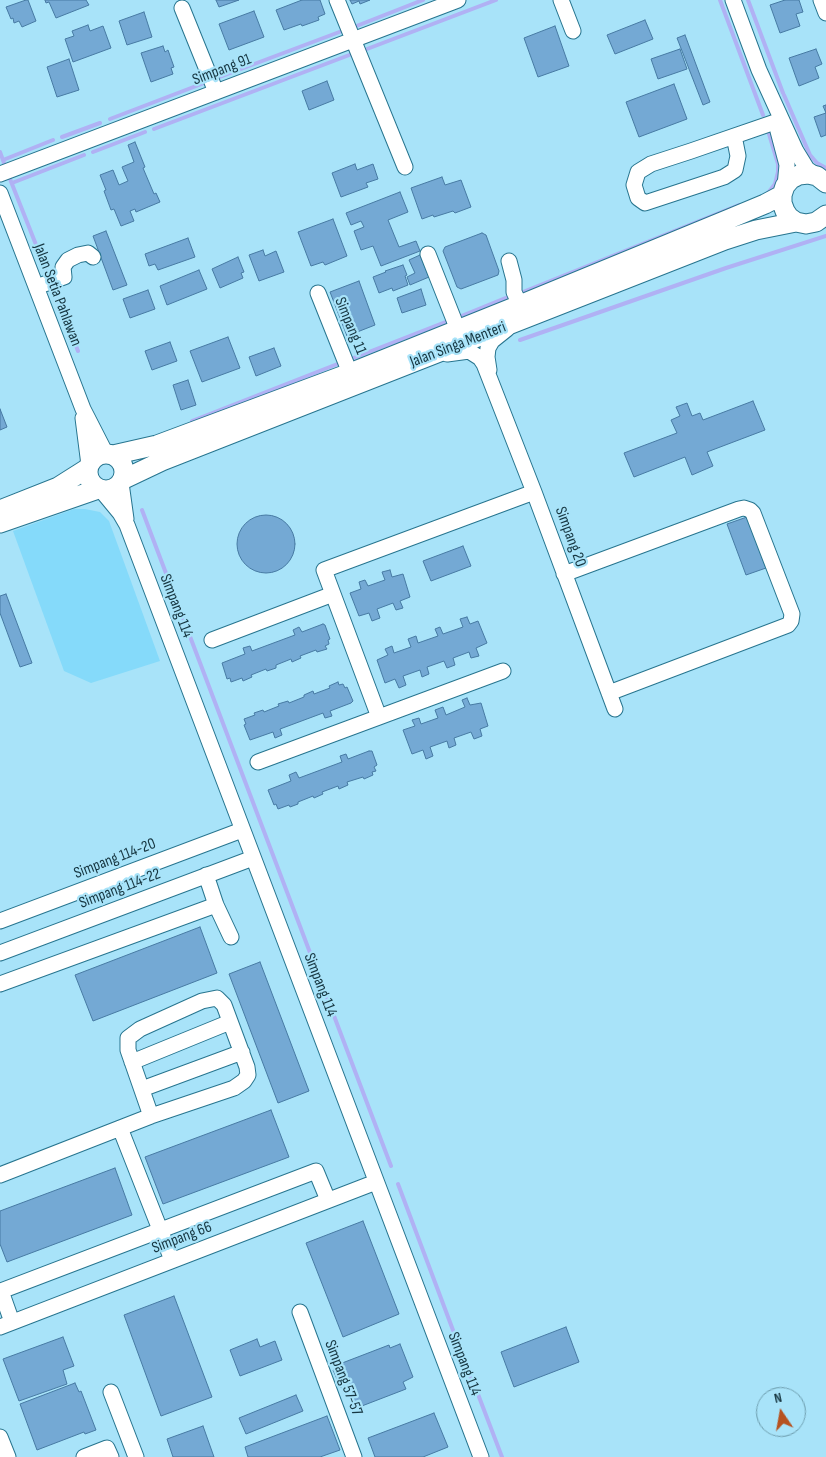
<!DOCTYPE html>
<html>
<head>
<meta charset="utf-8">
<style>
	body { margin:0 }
	#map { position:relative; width:826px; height:1457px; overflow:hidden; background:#a8e3f9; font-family:"Sofia Sans Condensed",sans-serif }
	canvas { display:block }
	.north { position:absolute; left:756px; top:1387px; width:50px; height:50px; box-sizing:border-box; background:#a8e3f9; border:1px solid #6e9eaf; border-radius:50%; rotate:348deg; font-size:14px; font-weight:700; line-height:20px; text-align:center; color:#163641 }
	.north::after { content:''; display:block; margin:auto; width:18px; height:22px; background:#b65220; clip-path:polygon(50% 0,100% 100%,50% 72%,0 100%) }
</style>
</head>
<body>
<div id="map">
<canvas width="826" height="1457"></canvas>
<div class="north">N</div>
</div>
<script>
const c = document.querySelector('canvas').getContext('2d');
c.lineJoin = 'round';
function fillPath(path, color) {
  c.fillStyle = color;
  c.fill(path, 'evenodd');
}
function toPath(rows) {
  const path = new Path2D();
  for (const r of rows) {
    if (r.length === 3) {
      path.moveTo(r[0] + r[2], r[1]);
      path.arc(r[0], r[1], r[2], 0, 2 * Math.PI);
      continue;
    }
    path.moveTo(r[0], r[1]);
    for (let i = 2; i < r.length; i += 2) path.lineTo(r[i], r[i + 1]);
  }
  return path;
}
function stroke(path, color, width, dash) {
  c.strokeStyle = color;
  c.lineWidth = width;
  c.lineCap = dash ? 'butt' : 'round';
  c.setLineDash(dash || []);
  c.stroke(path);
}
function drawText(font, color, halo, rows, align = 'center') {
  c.font = font + ' "Sofia Sans Condensed",sans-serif';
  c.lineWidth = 4.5;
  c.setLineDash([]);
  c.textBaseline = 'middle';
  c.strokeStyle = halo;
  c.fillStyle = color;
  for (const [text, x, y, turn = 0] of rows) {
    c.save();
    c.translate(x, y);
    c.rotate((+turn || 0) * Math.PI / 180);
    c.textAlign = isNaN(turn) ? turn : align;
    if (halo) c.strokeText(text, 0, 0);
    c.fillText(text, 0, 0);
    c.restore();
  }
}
fillPath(toPath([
	[74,509,85,509,100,512,109,521,160,661,91,683,64,671,13,531]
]), '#85dafa');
stroke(toPath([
	[720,0,763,115],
	[748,0,783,93],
	[354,27,423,0],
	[367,49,496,0],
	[217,78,342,31],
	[784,95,810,155,817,163,826,168],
	[110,119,204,83],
	[154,129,352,54],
	[62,137,100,123],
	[0,152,4,163],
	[93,152,145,132],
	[3,160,53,140],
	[10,179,48,275],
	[12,183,84,155],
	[768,193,775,184,778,172,778,164,769,134],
	[53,288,78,351],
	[523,292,739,205],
	[459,317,508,297],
	[520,340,726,268,826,236],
	[351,359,448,321],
	[192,421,340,363],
	[142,510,391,1166],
	[398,1184,471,1378],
	[476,1389,502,1457]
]), '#b0b1f4', 4);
const building = toPath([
	[26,0,28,0,36,21,22,27,19,21,14,23,13,18,11,19,6,7,26,0],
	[45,0,86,0,89,5,56,18,49,2,46,3,45,0],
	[216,0,239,0,219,7,216,0],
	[302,0,320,0,325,14,318,17,319,20,302,26,301,24,284,30,276,10,302,0],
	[350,0,370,0,360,4,359,1,352,4,350,0],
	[785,0,799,0,803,12,796,14,800,26,780,33,770,5,785,0],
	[254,11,264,37,229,50,219,24,254,11],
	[144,12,152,37,127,45,119,21,144,12],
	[645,20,653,39,615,54,607,35,645,20],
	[88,25,90,31,103,26,111,48,73,62,65,39,74,36,72,31,88,25],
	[555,26,569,66,538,77,524,38,555,26],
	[685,35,710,102,703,105,677,38,685,35],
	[163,46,165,52,168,50,174,67,171,68,173,74,151,82,141,53,163,46],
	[680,49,687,69,658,79,651,59,680,49],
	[816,49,822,64,815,67,819,78,799,86,789,58,816,49],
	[69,59,79,90,57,97,47,67,69,59],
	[327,81,334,100,309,110,302,91,327,81],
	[674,84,687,119,639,137,626,102,674,84],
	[826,105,826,135,821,137,814,117,826,113,823,106,826,105],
	[135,142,145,167,143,168,154,194,156,193,160,202,136,212,135,209,130,211,134,221,121,226,114,209,111,210,104,191,106,190,100,175,113,170,119,185,128,181,122,167,134,162,128,145,135,142],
	[355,164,357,170,373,164,378,179,366,183,368,187,341,197,332,173,355,164],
	[442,177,445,185,461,180,471,207,455,213,453,211,434,217,433,215,422,219,411,188,442,177],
	[400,192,408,212,388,220,399,247,416,241,420,251,381,266,373,246,361,250,354,231,364,227,361,221,351,225,346,213,400,192],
	[333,219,347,256,325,265,323,262,311,266,298,232,333,219],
	[106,231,127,285,113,290,93,236,106,231],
	[482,233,486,235,499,271,498,275,461,289,457,287,443,251,445,247,482,233],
	[188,238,195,257,158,270,155,264,149,266,145,254,188,238],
	[263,250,265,256,276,251,284,272,259,281,249,255,263,250],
	[420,255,429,277,410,285,407,277,415,273,409,260,420,255],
	[238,257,244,272,241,273,243,278,220,288,212,269,238,257],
	[403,265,407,275,405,276,408,285,393,291,392,288,379,293,373,277,386,272,385,271,403,265],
	[199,270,207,289,167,305,160,286,199,270],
	[359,281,375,325,347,336,330,292,359,281],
	[421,289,426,305,402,313,397,298,421,289],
	[148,290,155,309,130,318,123,299,148,290],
	[228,337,240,368,202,382,190,351,228,337],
	[170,342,177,361,152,370,145,351,170,342],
	[274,348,281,366,256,376,249,357,274,348],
	[188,380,196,405,181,410,173,385,188,380],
	[753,401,765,430,707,452,713,466,692,475,685,457,634,477,624,453,677,433,671,420,680,416,676,407,687,403,692,416,700,413,703,420,753,401],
	[0,409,7,427,0,430,0,409],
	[266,544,29],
	[747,517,766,568,746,575,727,524,747,517],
	[463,546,471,566,431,581,423,561,463,546],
	[390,570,392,577,403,574,410,597,400,601,403,608,396,610,393,603,377,609,380,618,372,621,369,613,359,616,350,593,361,589,359,582,365,580,368,586,385,580,382,572,390,570],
	[6,594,32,663,20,667,0,613,0,596,6,594],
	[467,617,470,624,478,621,487,643,476,648,479,656,471,658,469,652,453,658,455,665,447,668,444,661,427,667,429,674,422,677,420,670,403,676,406,685,399,688,395,679,385,683,377,660,388,655,385,649,392,646,394,653,411,647,408,639,416,636,418,643,438,636,435,629,440,627,443,634,463,627,460,619,467,617],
	[323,624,325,625,330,639,328,640,329,644,325,646,327,649,317,652,316,650,300,656,301,658,292,662,291,659,276,665,276,668,267,671,266,669,251,675,252,677,243,681,242,678,231,682,230,678,227,679,222,663,245,654,243,648,250,646,252,651,295,635,293,630,299,627,302,632,323,624],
	[338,682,339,685,343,684,345,688,347,687,353,701,351,703,330,711,332,716,325,718,323,713,280,729,282,735,275,738,273,732,250,740,244,725,246,724,244,719,255,715,254,713,263,710,264,712,279,706,278,704,288,701,289,703,304,697,304,695,313,691,314,694,330,688,329,686,338,682],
	[467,698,470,705,481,703,488,726,480,729,482,736,474,739,471,732,454,738,456,745,449,748,447,741,430,747,433,756,426,759,423,750,412,754,403,730,415,726,412,720,419,718,421,724,438,718,435,710,443,707,446,715,465,707,462,700,467,698],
	[369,751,372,751,377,765,374,767,376,771,372,772,373,775,364,779,363,777,347,782,348,785,339,789,338,786,322,792,323,794,314,798,313,796,298,802,298,804,290,807,289,805,278,809,276,804,274,805,268,790,291,781,289,775,296,772,299,778,342,762,340,756,346,754,348,759,369,751],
	[200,927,217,973,93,1021,75,975,200,927],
	[260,962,309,1091,278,1103,229,974,260,962],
	[271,1110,289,1157,163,1204,145,1157,271,1110],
	[115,1168,132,1215,7,1262,0,1244,0,1211,115,1168],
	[363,1221,399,1314,343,1337,306,1243,363,1221],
	[174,1296,212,1397,161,1416,124,1315,174,1296],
	[566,1327,579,1362,514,1387,501,1352,566,1327],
	[63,1337,74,1366,63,1370,67,1384,19,1401,3,1359,63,1337],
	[257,1339,260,1347,275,1341,282,1360,240,1376,230,1350,257,1339],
	[400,1344,413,1377,403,1382,406,1389,354,1409,345,1387,341,1388,333,1370,338,1368,337,1365,389,1345,390,1348,400,1344],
	[75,1383,79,1392,81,1391,96,1430,85,1434,84,1432,37,1450,20,1404,75,1383],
	[296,1395,303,1411,246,1434,239,1418,296,1395],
	[434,1413,448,1447,423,1457,375,1457,368,1438,434,1413],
	[327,1416,340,1450,320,1457,248,1457,245,1447,327,1416],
	[203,1426,214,1457,173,1457,167,1439,203,1426]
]);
fillPath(building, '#74a9d4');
stroke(building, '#477aa3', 1);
const minor = toPath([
	[337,0,405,167],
	[561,0,573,31],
	[733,0,759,70,796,151,807,169,817,176],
	[821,0,826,13],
	[182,8,216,92],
	[778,131,787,165,785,186],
	[734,136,738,156,735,170,724,177,645,203,638,198,634,185,638,172,651,164,691,151,775,122],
	[0,174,458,0],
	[0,193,83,409,106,454],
	[428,254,458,330],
	[509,261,514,280,514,292,520,305],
	[36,287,64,277,63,267,68,260,78,255,88,253,93,257],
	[318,293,350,373],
	[447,354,469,351,480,358,484,364,534,492,615,709],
	[489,370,487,357,488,348,492,341,507,329],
	[83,418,89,465],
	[121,483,126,519],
	[101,490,120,513,127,525,481,1457],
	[564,574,739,509,744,508,750,510,753,513,792,614,791,621,788,625,609,693],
	[212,640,333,594],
	[379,717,324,570,534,492],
	[258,762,503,671],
	[206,875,216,905,231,937],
	[0,921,242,830],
	[0,953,253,858],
	[0,984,216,905],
	[132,1062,230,1022],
	[142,1089,242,1052],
	[120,1128,172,1260],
	[0,1175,151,1116,234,1088,244,1081,248,1075,247,1067,224,1005,217,998,202,1001,140,1029,128,1038,128,1050,151,1116],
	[300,1312,354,1457],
	[12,1322,1,1291,316,1171,328,1200],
	[0,1327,376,1182],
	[111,1392,136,1457],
	[0,1437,8,1457],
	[84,1457,107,1448,111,1457]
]);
const major = toPath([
	[826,183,817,176,808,174,799,175,791,179,785,186,782,195,782,203,785,211,789,217,796,222,806,224,816,222,826,215],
	[106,472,18],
	[113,455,157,445,350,373,527,302,729,219,765,204,782,195],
	[122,480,162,461,725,240,756,230,796,222],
	[0,510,58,487,88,468],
	[0,523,98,489]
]);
stroke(minor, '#27758f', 17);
stroke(major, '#27758f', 21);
stroke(minor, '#fff', 15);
stroke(major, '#fff', 19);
drawText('16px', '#163641', '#a8e3f9', [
	["Simpang 91",222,70,-21],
	["Jalan Setia Pahlawan",57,295,69],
	["Simpang 11",350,326,68],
	["Jalan Singa Menteri",458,345,-21],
	["Simpang 20",570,537,70],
	["Simpang 114",176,606,69],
	["Simpang 114-20",115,859,-21],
	["Simpang 114-22",120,889,-21],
	["Simpang 114",320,985,69],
	["Simpang 66",182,1238,-21],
	["Simpang 114",464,1364,69],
	["Simpang 57-57",343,1378,69]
]);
</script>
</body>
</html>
